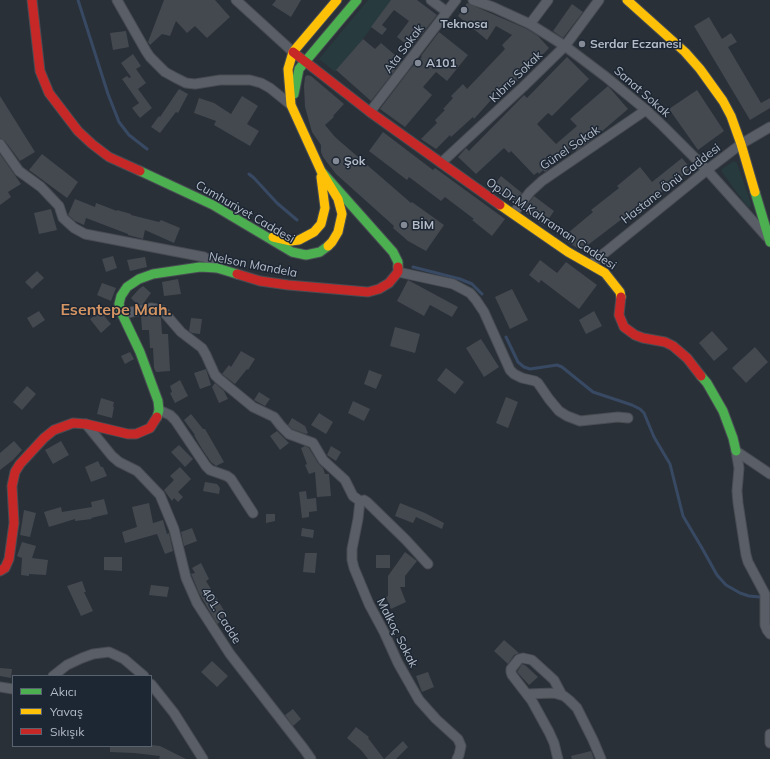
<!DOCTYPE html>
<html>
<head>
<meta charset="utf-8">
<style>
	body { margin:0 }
	#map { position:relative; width:770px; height:759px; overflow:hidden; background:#2a3038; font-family:Mulish,sans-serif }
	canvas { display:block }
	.legend { position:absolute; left:12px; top:675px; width:140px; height:72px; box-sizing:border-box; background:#1d2633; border:1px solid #59626f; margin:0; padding:5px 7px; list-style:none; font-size:12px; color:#b4bcc9 }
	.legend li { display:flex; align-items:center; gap:8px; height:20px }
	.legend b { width:20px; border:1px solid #59626f }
</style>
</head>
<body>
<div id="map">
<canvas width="770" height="759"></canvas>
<ul class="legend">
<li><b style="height:5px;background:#4caf50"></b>Akıcı</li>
<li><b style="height:5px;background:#ffc107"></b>Yavaş</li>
<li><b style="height:5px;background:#c62828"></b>Sıkışık</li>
</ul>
</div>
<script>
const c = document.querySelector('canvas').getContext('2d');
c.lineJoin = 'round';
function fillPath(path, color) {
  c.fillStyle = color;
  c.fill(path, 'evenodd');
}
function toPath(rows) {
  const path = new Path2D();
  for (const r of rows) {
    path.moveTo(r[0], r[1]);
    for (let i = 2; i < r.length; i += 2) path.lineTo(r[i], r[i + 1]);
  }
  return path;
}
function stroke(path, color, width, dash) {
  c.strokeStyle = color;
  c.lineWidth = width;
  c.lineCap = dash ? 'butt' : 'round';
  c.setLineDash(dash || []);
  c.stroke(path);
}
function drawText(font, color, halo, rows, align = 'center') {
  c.font = font + ' Mulish,sans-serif';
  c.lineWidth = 3;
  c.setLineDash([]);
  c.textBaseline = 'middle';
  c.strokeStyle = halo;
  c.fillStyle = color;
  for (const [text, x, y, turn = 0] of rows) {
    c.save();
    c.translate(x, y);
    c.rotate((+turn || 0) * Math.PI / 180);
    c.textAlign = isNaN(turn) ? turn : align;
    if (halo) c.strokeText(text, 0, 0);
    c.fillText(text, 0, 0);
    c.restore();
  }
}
fillPath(toPath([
	[368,0,391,0,363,39,335,72,319,59],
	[734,161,737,163,751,203,750,208,747,206,722,172,722,169]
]), '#273a3e');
stroke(toPath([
	[78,0,108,94,119,122,129,135,147,149],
	[249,174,254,178,277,203,297,220],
	[413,267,460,279,472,284,482,294],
	[506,337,518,362,524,367,530,369,557,365,562,367,593,392,632,405,640,409,644,413,654,437,670,464,683,516,702,548,717,575,726,585,740,593,749,596,770,598]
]), '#384963', 3);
fillPath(toPath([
	[164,0,215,0,230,17,207,38,195,26,187,33,176,21,170,36,162,34,150,45,148,42],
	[276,0,301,0,291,17,272,5],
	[391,0,417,0,437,15,411,48,397,37,409,21,394,10,382,25,387,29,382,35,371,27],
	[467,3,527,29,538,36,549,48,513,85,510,82,501,91,500,90,474,119,473,117,451,137,450,135,436,149,421,139,437,123,435,120,445,110,443,109,453,98,451,96,463,84,467,89,505,49,502,45,512,35,496,26,487,40,458,16],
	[572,4,583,12,563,38,553,31],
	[709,17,722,39,731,33,737,42,728,47,761,103,770,98,770,108,750,120,694,26],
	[126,31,129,47,113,50,110,33],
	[439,32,468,55,447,81,436,72,423,87,432,95,405,127,380,109,411,68,422,57,421,56],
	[363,39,375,49,381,43,402,61,371,101,336,70],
	[133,54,141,66,136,69,146,83,138,89,152,108,140,118,132,108,139,103,122,79,127,76,129,78,131,77,121,63],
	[567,57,589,79,552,116,548,113,537,124,556,144,577,126,570,119,608,86,628,109,593,139,576,151,572,146,545,172,543,170,539,174,538,172,534,175,511,151,509,153,504,148,476,174,458,157,466,148,469,151,524,95,527,98],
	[307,75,311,76,344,104,333,116,334,117,325,125,335,137,411,203,412,202,444,225,426,251,408,241,393,228,394,226,336,174,323,157,321,152,321,145,312,132,305,107,304,86,305,77],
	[179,89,188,94,178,113,176,112,160,133,151,127,159,116,160,117],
	[697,90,724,131,698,150,669,109],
	[0,96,35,152,20,161,5,141,0,138],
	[242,96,258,106,247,124,259,131,250,146,214,125,216,121,194,113,199,98,214,103,231,114],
	[383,132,433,170,435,168,505,219,492,236,472,220,474,219,445,197,441,201,409,177,407,180,369,151],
	[0,154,21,184,8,192,11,197,0,205],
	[42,154,78,182,67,198,29,170],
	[682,158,691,169,638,211,635,209,584,248,577,248,562,238,593,212,591,210,619,188,617,186,640,167,652,182],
	[501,176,522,193,514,203,493,187],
	[534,196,554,211,544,226,523,211],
	[75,199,95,207,96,203,117,211,117,210,131,214,131,215,159,222,161,220,180,228,174,243,145,230,143,239,128,235,128,234,86,218,84,225,75,221,68,215],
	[51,209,57,230,39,234,34,213],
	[113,256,117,268,106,272,102,259],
	[145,257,147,267,130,271,127,260],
	[540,260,557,273,566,262,597,285,579,309,541,280,539,283,529,275],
	[37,271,44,278,32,289,25,282],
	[178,279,181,294,164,296,162,282],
	[408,280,458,307,452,317,430,305,424,316,397,301],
	[102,283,116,288,111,301,97,295],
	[143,286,151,293,143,304,138,305,131,298,139,289],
	[512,289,528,320,510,329,495,297],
	[39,311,45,320,33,328,27,318],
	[100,311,111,324,101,333,90,319],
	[594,311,602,326,586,334,579,320],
	[155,315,159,316,161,318,162,334,168,334,170,371,156,372,154,368,153,348,150,348,149,330,142,330,141,316],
	[191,318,202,319,200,334,192,333,189,331],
	[395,327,420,334,415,353,390,346],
	[712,331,728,349,714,361,699,343],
	[481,339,499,367,484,377,466,348],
	[755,347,768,362,746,383,732,368],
	[241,351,255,359,248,370,247,369,235,384,222,374,229,365,231,367],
	[130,352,134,359,125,364,121,356],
	[446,368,464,382,455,394,437,380],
	[206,369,211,385,200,389,194,373],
	[369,370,382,375,376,389,364,384],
	[180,380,188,396,175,403,170,393,172,392,170,386],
	[215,383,224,391,228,399,219,403,212,387],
	[27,386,36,394,22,410,13,402],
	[259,392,270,399,265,406,254,400],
	[506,397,518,402,508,428,496,423],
	[101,398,114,402,113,407,114,407,112,418,97,414],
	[353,401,370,409,364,421,348,413],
	[319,413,333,422,326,434,311,425],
	[191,414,203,429,205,429,224,462,216,466,211,462,202,449,194,435,195,435,184,420],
	[292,418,305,426,308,433,306,434,292,429,288,425],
	[277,431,289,443,280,450,270,436],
	[14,441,22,450,13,460,0,470,0,453],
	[61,441,69,455,53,464,45,450],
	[179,445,193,459,185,467,171,452],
	[305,446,309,448,318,463,323,468,325,474,329,474,331,496,317,497,315,472,309,474,305,465,307,464,301,448],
	[331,446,341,452,336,461,327,455],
	[98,461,101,467,103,467,107,476,91,482,85,467],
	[180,467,191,479,178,492,183,497,178,502,174,498,172,501,164,490,174,480,170,476],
	[205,482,217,484,220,488,219,494,203,491],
	[306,491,307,499,316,498,317,511,309,512,309,517,302,518,299,492],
	[104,499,108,514,91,518,92,519,75,521,75,519,49,527,44,512,61,507,62,512,92,507,91,502],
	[149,503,153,523,163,520,167,534,169,533,173,551,165,554,157,534,125,543,122,532,137,527,132,507],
	[400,503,425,513,444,523,442,529,416,517,413,523,395,516],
	[24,510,36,513,30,537,20,535],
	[266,514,275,514,275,521,266,523],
	[192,528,197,541,184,546,181,532],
	[302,528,314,530,313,538,301,536],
	[22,542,36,546,32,558,48,560,46,575,29,574,29,576,21,575,22,558,17,556],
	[405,552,417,561,405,576,405,587,400,587,406,602,391,609,386,597,388,596,388,576],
	[305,553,317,553,315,573,303,572],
	[376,555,390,555,390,568,376,568],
	[104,557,122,557,122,571,104,570],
	[201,563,209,579,206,581,228,617,217,624,199,593,192,576,191,574,195,573,192,568],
	[82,581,86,592,84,592,93,611,81,616,67,586],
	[151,585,169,587,167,597,149,595],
	[504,640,519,653,514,655,508,664,494,651],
	[212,661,228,676,217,687,201,672],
	[522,664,525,665,538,677,529,685,517,672],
	[0,668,12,669,11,678,0,676],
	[428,672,434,687,422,692,416,676],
	[293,709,301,719,293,726,285,715],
	[356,727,369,737,368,738,384,759,403,741,408,747,396,759,368,759,361,750,347,738],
	[151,745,160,746,186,759,159,759,160,756,134,753,110,752,110,746],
	[591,751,594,759,572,759,571,756]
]), '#444950');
const street = toPath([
	[117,0,146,51,150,57,165,72,176,78,186,83,195,84,220,80,250,80,261,83,270,88,291,105],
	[236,0,293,52],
	[431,0,447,12],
	[473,0,493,7,530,24,565,46,606,77,646,110,663,126,707,170,767,237],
	[530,24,548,0],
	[370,112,456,0],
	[0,144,19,171,41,187,59,206,63,218,74,228,85,234,204,257,209,260,217,268],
	[441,163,523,87,565,46,599,0],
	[513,214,530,192,542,181,646,110],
	[591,264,707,170,741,144,770,127],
	[398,272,453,284,470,293,476,300,484,312,510,370,514,374,522,378,535,381,538,383,549,399,559,411,567,416,580,421,618,417,628,418],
	[122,314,151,308,162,310,181,332,202,348,206,355,215,375,219,379,253,407,274,417,281,426,289,434,313,443,323,460,345,480,353,496,360,501,364,500,367,502,406,540,428,564],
	[159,410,170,415,175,420,206,466,210,470,227,476,231,479,253,513],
	[86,424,112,456,119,462,137,471,160,495,174,529,186,578,197,603,230,654,304,749,311,759],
	[736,451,739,468,737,491,738,503,746,555,748,562,765,594,765,625,767,630,770,634],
	[736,451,770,474],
	[360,501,358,519,352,549,352,560,354,568,369,604,384,632,398,663,419,700,436,719,458,739,461,746,459,755,457,759],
	[53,676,67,665,82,658,93,654,109,652,124,659,144,676],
	[151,684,174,713,203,759],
	[0,687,13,689],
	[527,694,554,693,564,696,569,700,577,708,593,740,601,759],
	[770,743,770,734],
	[558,759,554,743,549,732,532,701,512,675,511,672,511,669,519,659,523,658,532,660,554,680,562,695]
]);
const fast = toPath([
	[294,94,299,69,357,0],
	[140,171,213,205,292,252,306,255,320,252,328,246],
	[321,171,393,252,398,262,398,267],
	[755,192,770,242],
	[701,376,707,383,723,411,733,438,736,451],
	[157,417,159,410,158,401,140,352,122,314,119,304,121,296,127,287,139,279,153,274,200,267,217,268,237,274]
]);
const slow = toPath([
	[627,0,685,52,700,69,723,101,731,116,741,144,755,192],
	[500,205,568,252,605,273,620,292,621,297],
	[273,237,291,241,299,240,314,232,321,224,325,208,321,177],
	[328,246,332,242,338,232,342,214,338,199,321,171,291,105,288,69,293,52,337,0]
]);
const jam = toPath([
	[32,0,40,71,49,93,78,131,92,144,109,157,140,171],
	[293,52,370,112,500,205],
	[237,274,260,281,288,285,368,292,379,289,389,283,398,272,398,267],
	[621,297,619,315,624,327,635,335,643,338,665,342,673,346,687,358,701,376],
	[0,571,5,568,9,559,14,523,12,486,15,472,20,464,44,438,54,430,73,423,86,424,128,434,136,434,150,428,157,417]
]);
stroke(street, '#484c53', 11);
stroke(fast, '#484c53', 11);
stroke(slow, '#484c53', 11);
stroke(jam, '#484c53', 11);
stroke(street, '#5a5e66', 9);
stroke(fast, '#4caf50', 9);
stroke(slow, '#ffc107', 9);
stroke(jam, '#c62828', 9);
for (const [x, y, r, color] of [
	[464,10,4,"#848b96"],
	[582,44,4,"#848b96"],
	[418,63,4,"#848b96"],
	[336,161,4,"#848b96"],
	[404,225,4,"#848b96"]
]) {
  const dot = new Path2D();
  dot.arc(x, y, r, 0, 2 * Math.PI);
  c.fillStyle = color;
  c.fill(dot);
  stroke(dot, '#1d2633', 1.5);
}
drawText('bold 12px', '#b4bcc9', '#1d2633', [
	["Teknosa",464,24,"center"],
	["Serdar Eczanesi",590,44],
	["A101",426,63],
	["Şok",344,161],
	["BİM",412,225]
], 'left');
drawText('12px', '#b4bcc9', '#1d2633', [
	["Ata Sokak",404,49,-53],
	["Kıbrıs Sokak",516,77,-44],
	["Sanat Sokak",642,92,41],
	["Günel Sokak",570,148,-34],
	["Hastane Önü Caddesi",671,184,-38],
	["Cumhuriyet Caddesi",245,212,30],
	["Op.Dr.M.Kahraman Caddesi",551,224,34],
	["Nelson Mandela",253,265,11],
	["401. Cadde",221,616,58],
	["Malkoç Sokak",397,633,63]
]);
drawText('bold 16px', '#d59563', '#1d2633', [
	["Esentepe Mah.",116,310]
]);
</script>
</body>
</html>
